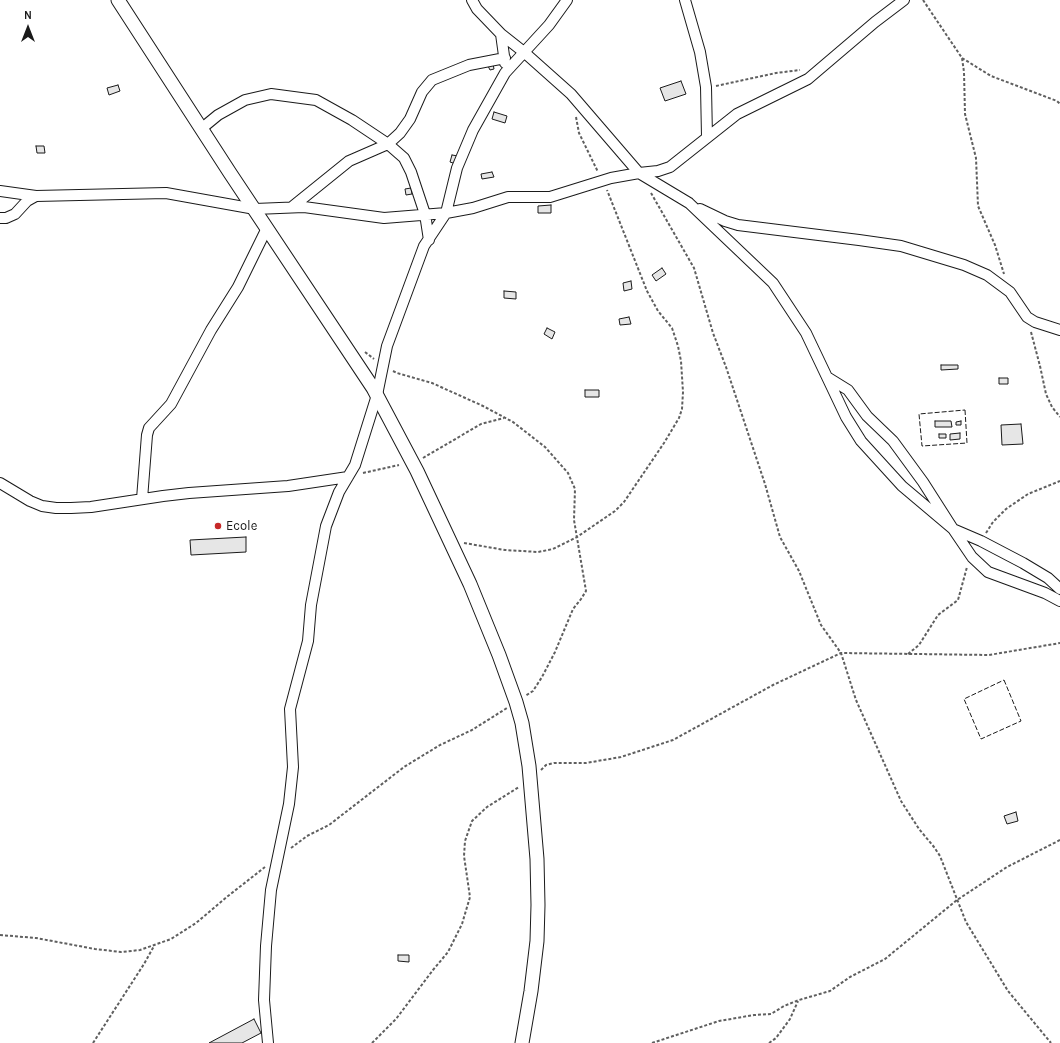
<!DOCTYPE html>
<html>
<head>
<meta charset="utf-8">
<style>
	body { margin:0 }
	#map { position:relative; width:1060px; height:1043px; overflow:hidden; background:#fff; font-family:Karla,sans-serif }
	canvas { display:block }
	.north { position:absolute; left:8px; top:8px; width:40px; height:40px; -webkit-text-stroke:3px #fff; paint-order:stroke; rotate:0deg; font-size:11px; font-weight:700; line-height:16px; text-align:center; color:#1a1a1a }
	.north::after { content:''; display:block; margin:auto; width:14px; height:18px; background:#1a1a1a; clip-path:polygon(50% 0,100% 100%,50% 72%,0 100%) }
</style>
</head>
<body>
<div id="map">
<canvas width="1060" height="1043"></canvas>
<div class="north">N</div>
</div>
<script>
const c = document.querySelector('canvas').getContext('2d');
c.lineJoin = 'round';
function fillPath(path, color) {
  c.fillStyle = color;
  c.fill(path, 'evenodd');
}
function toPath(rows) {
  const path = new Path2D();
  for (const r of rows) {
    path.moveTo(r[0], r[1]);
    for (let i = 2; i < r.length; i += 2) path.lineTo(r[i], r[i + 1]);
  }
  return path;
}
function stroke(path, color, width, dash) {
  c.strokeStyle = color;
  c.lineWidth = width;
  c.lineCap = dash ? 'butt' : 'round';
  c.setLineDash(dash || []);
  c.stroke(path);
}
function drawText(font, color, halo, rows, align = 'center') {
  c.font = font + ' Karla,sans-serif';
  c.lineWidth = 3;
  c.setLineDash([]);
  c.textBaseline = 'middle';
  c.strokeStyle = halo;
  c.fillStyle = color;
  for (const [text, x, y, turn = 0] of rows) {
    c.save();
    c.translate(x, y);
    c.rotate((+turn || 0) * Math.PI / 180);
    c.textAlign = isNaN(turn) ? turn : align;
    if (halo) c.strokeText(text, 0, 0);
    c.fillText(text, 0, 0);
    c.restore();
  }
}
const building = toPath([
	[493,64,494,69,490,70,488,66,493,64],
	[681,81,686,94,665,101,660,88,681,81],
	[118,85,120,91,109,95,107,88,118,85],
	[494,112,507,116,505,123,492,119,494,112],
	[36,146,44,146,45,153,37,153,36,146],
	[452,155,458,156,456,164,450,162,452,155],
	[492,172,494,177,482,179,481,174,492,172],
	[411,188,412,194,406,195,405,189,411,188],
	[551,205,551,213,538,213,538,206,551,205],
	[662,268,666,274,656,281,652,275,662,268],
	[631,281,632,289,624,291,623,283,631,281],
	[504,291,516,292,516,299,504,298,504,291],
	[629,317,631,324,620,325,619,319,629,317],
	[547,328,555,332,552,339,544,334,547,328],
	[941,365,958,365,958,369,941,370,941,365],
	[999,378,1008,378,1008,384,999,384,999,378],
	[585,390,599,390,599,397,585,397,585,390],
	[935,421,951,421,952,427,935,427,935,421],
	[961,421,961,425,956,425,956,422,961,421],
	[1021,424,1023,444,1002,445,1001,425,1021,424],
	[960,433,960,439,950,440,950,434,960,433],
	[939,434,946,434,946,438,939,438,939,434],
	[246,537,246,552,191,555,190,540,246,537],
	[1016,812,1018,821,1007,824,1004,816,1016,812],
	[398,955,409,955,409,962,398,961,398,955],
	[254,1019,261,1033,242,1043,209,1043,254,1019]
]);
fillPath(building, '#e6e6e6');
stroke(building, '#1a1a1a', 1);
const minor = toPath([
	[472,0,477,9,501,34,525,53,571,94,639,173,689,203,773,283,806,333,846,417,861,441,902,486,953,529,972,557,988,572,1045,593,1060,601],
	[685,0,700,52,706,87,707,137],
	[501,34,505,63],
	[201,129,218,115,245,100,271,94,316,100,352,120,388,144,404,158,411,172,425,214,429,240],
	[0,191,36,196,166,193,255,209,304,207,384,218,446,213,473,208,508,197,550,197,611,178,639,173,658,171,670,167,737,114,808,79,875,22,904,0],
	[292,207,349,161,388,144,400,133,410,119,422,92,432,80,469,65,505,58],
	[700,209,725,221,738,225,859,240,901,246,964,265,987,275,1010,292,1027,317,1035,322,1060,330],
	[0,218,6,218,15,214,27,201,36,196],
	[827,377,848,390,867,416,893,441,923,482,953,529,981,541,1023,563,1048,578,1060,589],
	[0,483,30,501,42,506,56,508,71,508,91,507,163,496,189,493,288,486,348,477],
	[142,499,147,435,149,428,171,404,211,330,238,287,267,228],
	[268,1043,264,1000,266,946,271,890,289,804,293,767,290,709,308,641,311,605,326,526,339,492,355,465,377,395,387,346,424,246,446,213,457,168,473,130,505,73,549,25,567,0]
]);
const tertiary = toPath([
	[118,0,230,173,373,388,417,471,470,584,499,655,516,702,522,723,529,766,537,859,538,905,537,941,531,991,522,1043]
]);
stroke(minor, '#1a1a1a', 12);
stroke(tertiary, '#1a1a1a', 15);
stroke(toPath([
	[923,0,962,58,964,72,965,114,976,158,978,206,995,245,1004,274],
	[962,58,991,76,1057,101,1060,104],
	[716,86,776,73,800,70],
	[576,117,579,133,598,172],
	[651,193,694,268,713,333,726,367,765,484,780,537,799,571,821,625,841,653,856,700,901,801,919,829,934,847,940,856,966,922,1008,991,1051,1043],
	[1031,332,1040,366,1046,394,1052,407,1060,417],
	[365,352,374,359],
	[393,371,397,373,432,383,483,406,513,422,545,447,568,473,575,489,574,520,586,591,581,599,573,609,555,652,542,677,533,691,525,696],
	[423,458,481,424,504,418],
	[363,473,399,465],
	[986,533,993,522,1006,509,1028,494,1060,481],
	[464,543,505,550,538,552,553,549,577,537,615,511,624,502,664,443,679,418,682,409,683,392,681,361,678,346,672,328,658,311,647,291,607,190],
	[908,654,919,645,938,615,958,600,967,567],
	[541,770,546,765,554,763,586,763,621,757,673,740,773,685,841,653,989,655,1060,643],
	[291,848,307,836,329,825,404,767,440,745,472,730,507,708],
	[0,935,36,938,95,949,121,952,140,950,171,939,196,923,228,896,265,867],
	[93,1043,144,964,154,946],
	[372,1043,396,1019,433,970,448,952,462,924,470,897,464,856,465,841,472,821,487,807,519,787],
	[652,1043,719,1021,754,1015,771,1014,784,1006,799,1000,830,991,850,977,885,959,957,900,1007,867,1060,840],
	[769,1043,776,1038,790,1019,798,1001]
]), '#5f5f5f', 2, [3, 2]);
stroke(minor, '#fff', 10);
stroke(tertiary, '#fff', 13);
stroke(toPath([
	[965,410,967,443,922,446,919,414,965,410],
	[1004,680,1021,721,981,739,964,699,1004,680]
]), '#1a1a1a', 1, [5, 2]);
for (const [x, y, r, color] of [
	[218,526,4,"#c62828"]
]) {
  const dot = new Path2D();
  dot.arc(x, y, r, 0, 2 * Math.PI);
  c.fillStyle = color;
  c.fill(dot);
  stroke(dot, '#fff', 1.5);
}
drawText('13px', '#1a1a1a', '#fff', [
	["Ecole",226,526]
], 'left');
</script>
</body>
</html>
